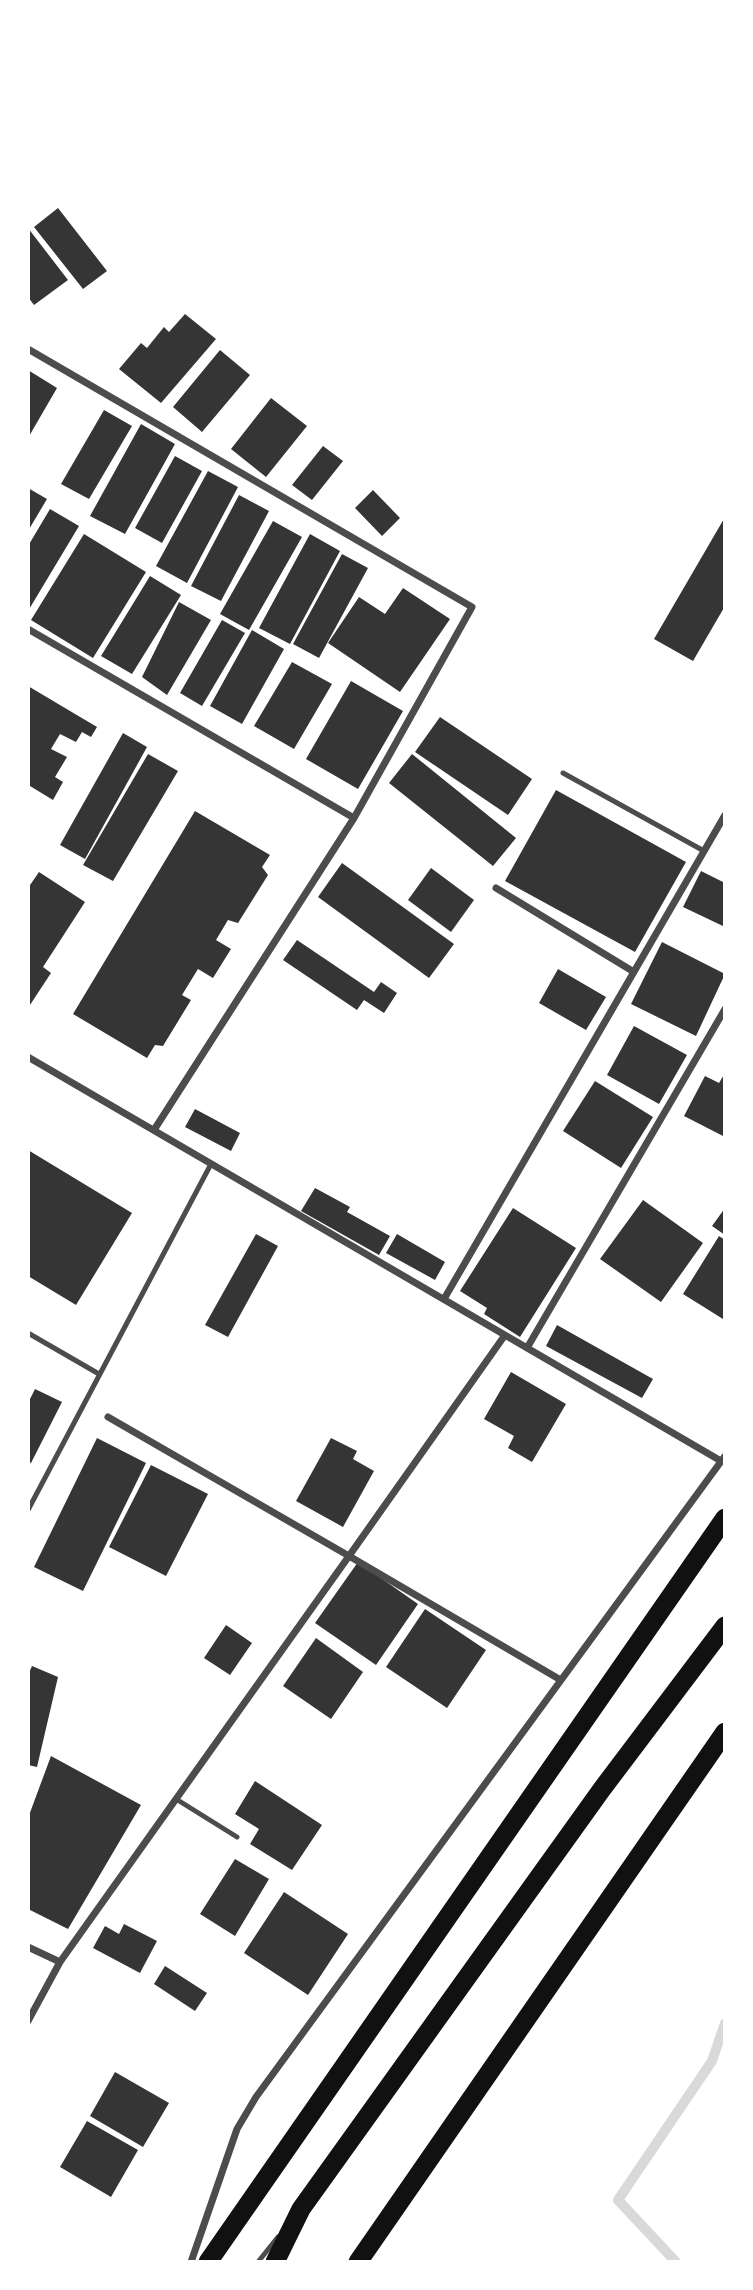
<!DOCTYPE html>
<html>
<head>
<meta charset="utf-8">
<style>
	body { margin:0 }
	#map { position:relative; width:753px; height:2290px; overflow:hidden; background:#fff; font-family:"Times New Roman",serif }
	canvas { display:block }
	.frame { position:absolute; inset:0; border:30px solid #fff; pointer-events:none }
</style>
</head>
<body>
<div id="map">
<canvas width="753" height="2290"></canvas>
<div class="frame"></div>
</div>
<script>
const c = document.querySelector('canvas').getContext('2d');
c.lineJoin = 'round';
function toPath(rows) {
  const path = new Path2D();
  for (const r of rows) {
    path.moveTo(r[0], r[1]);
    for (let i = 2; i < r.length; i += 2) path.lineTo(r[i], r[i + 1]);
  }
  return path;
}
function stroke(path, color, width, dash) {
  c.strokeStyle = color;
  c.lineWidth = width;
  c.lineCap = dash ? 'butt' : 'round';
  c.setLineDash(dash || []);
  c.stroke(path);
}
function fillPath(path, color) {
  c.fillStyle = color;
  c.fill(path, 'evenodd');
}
stroke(toPath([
	[676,2262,618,2200,712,2061,725,2023]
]), '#d9d9d9', 10);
fillPath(toPath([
	[58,208,107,271,83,289,34,227],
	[28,228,68,280,34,305,28,297],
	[185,314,216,339,161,403,119,369,141,343,147,348,164,327,169,332],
	[220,350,250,375,202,432,173,407],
	[28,370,57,388,28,438],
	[271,398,307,426,266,477,231,449],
	[104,410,132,426,89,499,61,484],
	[141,424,175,444,125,534,90,516],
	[323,446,343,461,312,500,292,485],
	[175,456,202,471,162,543,135,528],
	[208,471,238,487,187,583,156,566],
	[28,488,47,499,28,531],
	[373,490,400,518,382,536,355,508],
	[239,495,269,511,221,601,191,586],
	[50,509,79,526,28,611,28,546],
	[725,517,725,606,693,661,654,639],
	[273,521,302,537,249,630,220,614],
	[84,534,146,572,93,658,31,620],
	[310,534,340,551,290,644,259,628],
	[342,554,368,568,319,658,293,644],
	[150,576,181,595,132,674,101,656],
	[403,588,450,619,400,692,328,643,359,597,385,614],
	[179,602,211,620,167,695,142,677],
	[222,620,245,633,202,706,180,693],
	[252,630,284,649,242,724,210,706],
	[292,662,332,684,294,749,254,726],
	[351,681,403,711,358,789,306,759],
	[28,686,97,727,91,737,82,732,76,742,60,734,51,749,67,757,55,777,63,782,53,800,30,786,28,790],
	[440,717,532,779,508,815,415,752],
	[123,733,147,747,85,859,60,845],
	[148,754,178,771,113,881,83,865],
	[412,754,516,838,493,866,389,783],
	[556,790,686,862,635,952,505,881],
	[195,811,270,855,262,867,268,875,238,923,228,920,216,940,231,949,213,978,198,969,182,995,191,1000,163,1046,155,1045,147,1058,73,1014],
	[342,863,454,944,429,978,318,897],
	[431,868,474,900,451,932,408,900],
	[701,871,725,883,725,927,683,907],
	[39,872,85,902,43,967,51,973,28,1008,28,888],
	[297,940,374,992,381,982,397,993,384,1013,364,1000,357,1010,283,960],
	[662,942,725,974,696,1036,631,1004],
	[558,969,606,997,586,1030,539,1003],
	[634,1026,687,1055,659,1104,607,1075],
	[725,1073,725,1137,684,1116,705,1076,719,1083],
	[595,1081,653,1117,621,1168,563,1131],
	[195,1109,240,1133,231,1151,185,1127],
	[28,1150,132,1213,76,1305,28,1276],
	[315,1188,350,1207,347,1212,390,1236,379,1255,301,1211],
	[643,1200,703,1243,661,1302,600,1259],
	[513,1208,576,1248,520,1337,484,1314,487,1308,460,1291],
	[725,1208,725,1235,712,1226],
	[256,1234,278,1246,228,1337,205,1325],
	[397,1234,445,1262,435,1280,386,1253],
	[719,1236,725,1240,723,1319,683,1294],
	[557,1325,653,1379,642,1398,546,1346],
	[511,1372,566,1404,532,1462,508,1448,514,1436,484,1419],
	[35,1389,62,1402,31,1463,28,1462,28,1403],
	[97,1438,146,1463,83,1591,34,1567],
	[331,1438,357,1451,353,1459,374,1471,343,1527,296,1501],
	[151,1465,208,1494,166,1576,109,1547],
	[358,1562,418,1604,376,1665,315,1623],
	[425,1609,486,1650,447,1708,386,1667],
	[226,1625,252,1643,230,1675,204,1658],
	[316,1638,363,1672,331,1719,283,1686],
	[32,1666,58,1677,37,1767,28,1765,28,1675],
	[51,1756,141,1805,68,1929,28,1909,28,1818],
	[255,1781,322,1825,292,1870,250,1844,259,1829,235,1814],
	[235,1859,269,1879,235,1936,200,1914],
	[284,1892,348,1934,308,1995,244,1953],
	[124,1924,157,1941,140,1973,93,1948,105,1926,119,1934],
	[165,1966,207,1993,195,2011,154,1984],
	[115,2072,169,2103,143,2147,90,2116],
	[87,2121,138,2150,111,2197,60,2167]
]), '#353535');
stroke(toPath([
	[563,773,704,851],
	[28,1333,99,1374],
	[28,1510,211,1164],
	[176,1799,237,1837],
	[258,2262,278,2237]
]), '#4c4c4c', 5);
stroke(toPath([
	[28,349,472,607,354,818,28,629],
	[496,888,634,972],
	[28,1057,721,1461],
	[154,1130,354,818],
	[444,1299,725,815],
	[527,1348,725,1009],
	[108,1417,349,1556,505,1335],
	[28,1947,60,1962],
	[28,2021,60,1962,349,1556,559,1679],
	[191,2262,237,2129,256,2097,725,1456]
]), '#4c4c4c', 7);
stroke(toPath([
	[208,2262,725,1518],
	[275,2262,301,2209,602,1789,725,1626],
	[358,2262,725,1732]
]), '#111', 19);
</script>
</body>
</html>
